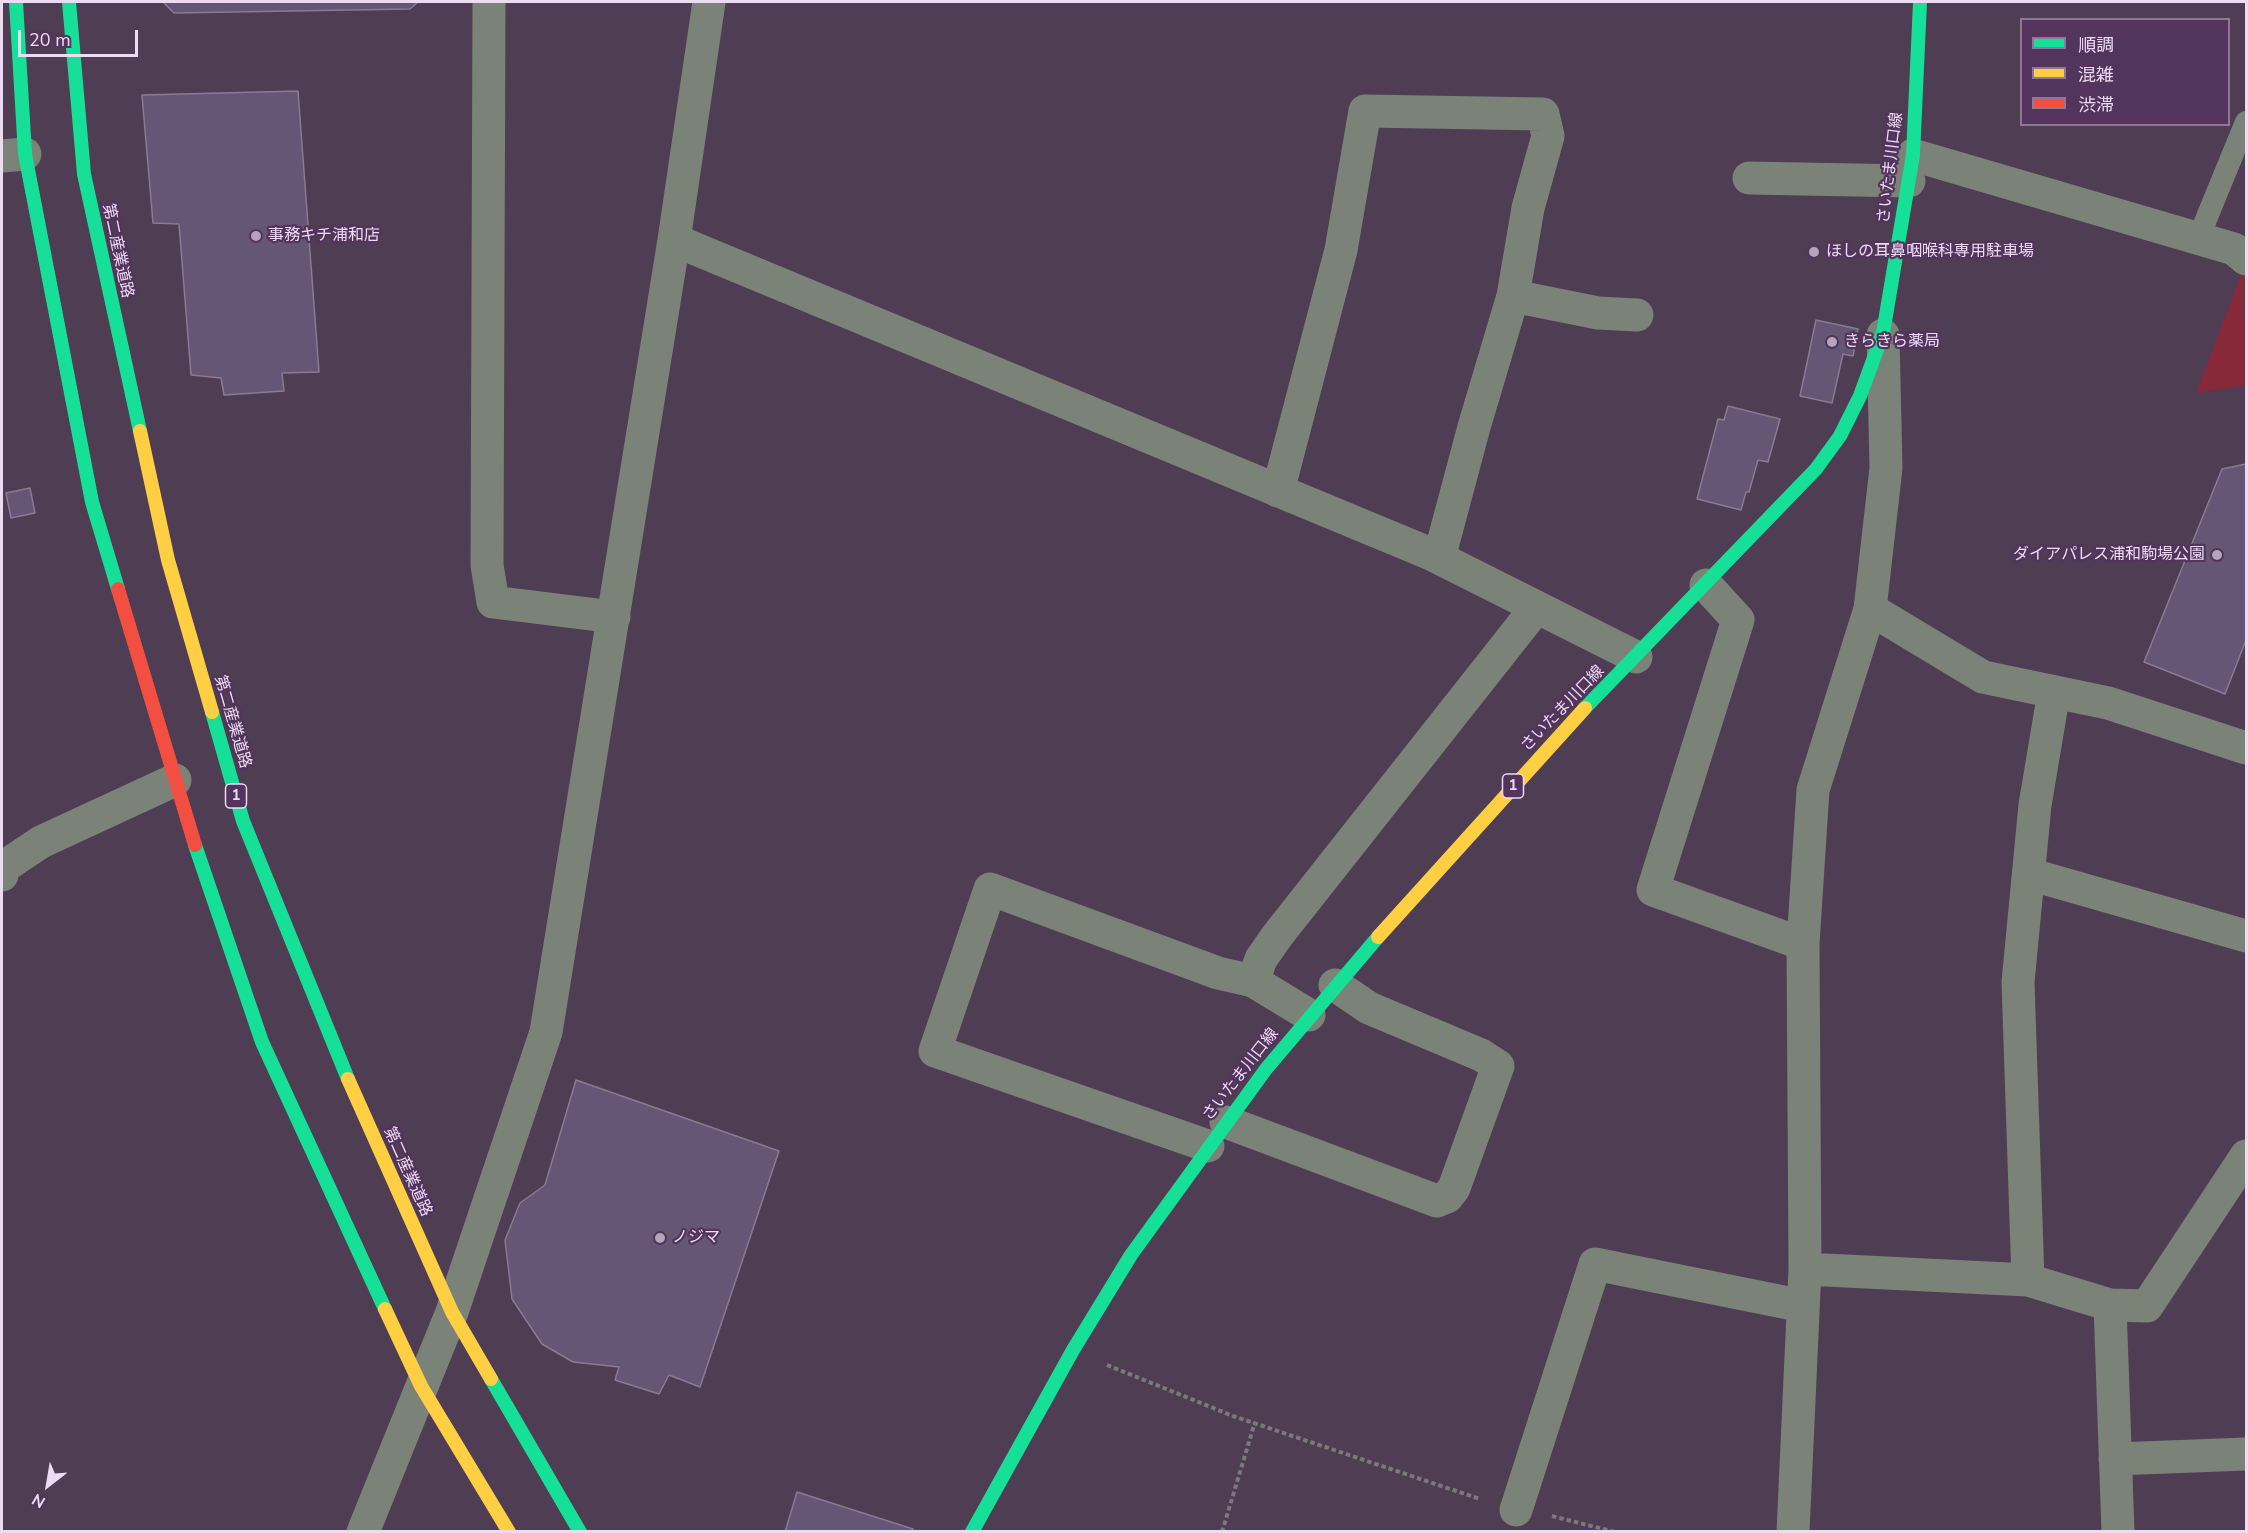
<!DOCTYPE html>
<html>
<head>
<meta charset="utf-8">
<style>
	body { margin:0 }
	#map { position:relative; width:2248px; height:1533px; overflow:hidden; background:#4e3d53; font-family:"Nunito Sans","Noto Sans JP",sans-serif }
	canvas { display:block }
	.frame { position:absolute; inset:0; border:3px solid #eddbf3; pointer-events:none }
	.legend { position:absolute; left:2020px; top:18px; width:210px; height:108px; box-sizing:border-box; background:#52345c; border:2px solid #907798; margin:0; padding:8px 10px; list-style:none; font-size:18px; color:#eddbf3 }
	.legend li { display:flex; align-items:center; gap:12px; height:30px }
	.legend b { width:30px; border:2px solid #907798 }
	.north { position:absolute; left:18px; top:1455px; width:60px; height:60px; -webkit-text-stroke:4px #52345c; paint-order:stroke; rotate:211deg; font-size:16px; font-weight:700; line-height:24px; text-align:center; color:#eddbf3 }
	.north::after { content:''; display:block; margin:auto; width:21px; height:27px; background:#eddbf3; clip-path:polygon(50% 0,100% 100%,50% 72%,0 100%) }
	.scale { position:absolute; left:18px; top:30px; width:120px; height:27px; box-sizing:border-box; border:3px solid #eddbf3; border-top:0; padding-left:8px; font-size:18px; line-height:21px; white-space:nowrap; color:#eddbf3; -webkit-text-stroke:4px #52345c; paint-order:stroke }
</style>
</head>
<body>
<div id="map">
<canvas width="2248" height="1533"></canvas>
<div class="frame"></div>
<ul class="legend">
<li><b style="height:8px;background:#16e098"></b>順調</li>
<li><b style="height:8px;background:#ffcf43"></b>混雑</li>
<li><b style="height:8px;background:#f24e42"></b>渋滞</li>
</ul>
<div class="north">N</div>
<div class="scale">20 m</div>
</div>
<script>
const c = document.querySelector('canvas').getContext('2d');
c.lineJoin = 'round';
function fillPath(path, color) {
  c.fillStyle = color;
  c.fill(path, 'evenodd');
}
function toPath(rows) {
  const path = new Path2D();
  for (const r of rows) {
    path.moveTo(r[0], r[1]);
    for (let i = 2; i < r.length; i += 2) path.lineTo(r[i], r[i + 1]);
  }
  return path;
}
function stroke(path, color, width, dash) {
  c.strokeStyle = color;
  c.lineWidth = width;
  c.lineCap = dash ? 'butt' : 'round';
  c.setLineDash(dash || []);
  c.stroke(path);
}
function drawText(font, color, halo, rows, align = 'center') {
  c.font = font + ' "Nunito Sans","Noto Sans JP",sans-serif';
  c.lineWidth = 4.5;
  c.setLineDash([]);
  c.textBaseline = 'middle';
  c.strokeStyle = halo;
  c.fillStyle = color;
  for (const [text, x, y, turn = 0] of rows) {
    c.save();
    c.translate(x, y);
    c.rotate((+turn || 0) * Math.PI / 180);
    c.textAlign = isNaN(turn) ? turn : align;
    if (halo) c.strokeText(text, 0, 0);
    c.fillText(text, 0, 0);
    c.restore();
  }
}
fillPath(toPath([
	[2243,270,2246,273,2246,385,2196,393]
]), '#88293a');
const building = toPath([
	[163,2,418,2,410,9,174,13,163,2],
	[298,91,319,372,282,373,284,391,224,395,221,378,191,375,179,224,153,223,142,95,298,91],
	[1816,320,1858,329,1853,356,1843,354,1832,403,1800,396,1816,320],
	[1728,406,1780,419,1768,462,1758,460,1749,492,1746,492,1741,510,1697,499,1718,419,1724,420,1728,406],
	[2246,464,2246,640,2225,694,2144,662,2222,469,2246,464],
	[30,488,35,513,11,518,6,493,30,488],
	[576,1080,779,1151,700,1387,669,1375,659,1394,615,1380,619,1367,573,1362,542,1344,512,1299,505,1240,520,1203,545,1185,576,1080],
	[797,1492,913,1529,912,1532,785,1532,797,1492]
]);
fillPath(building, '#665675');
stroke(building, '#877c91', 1.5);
stroke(toPath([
	[1107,1365,1233,1416,1480,1499],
	[1552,1516,1615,1532],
	[1222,1532,1255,1422]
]), '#7a7a7a', 4, [4.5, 3]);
stroke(toPath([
	[2198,239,2246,122]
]), '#7b8278', 22);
stroke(toPath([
	[489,2,487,565,493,602,614,617],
	[1913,155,2234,249,2246,259],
	[2,156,25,154],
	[1749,178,1909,181],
	[674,240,1431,554,1636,657],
	[1513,296,1598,313,1637,315],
	[1278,491,1341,250,1365,111,1543,114,1548,136,1528,208,1513,296,1474,427,1439,558],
	[1706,585,1738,620,1653,890,1803,944],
	[1870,609,1983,677,2108,703,2246,748],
	[2029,874,2246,936],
	[2,875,2,868,41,842,175,780],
	[1253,981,1261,959,1277,936,1536,608],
	[1226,1122,1437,1201,1447,1197,1454,1188,1498,1066,1481,1055,1369,1008,1335,985],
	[1208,1146,935,1051,990,889,1218,973,1253,981,1309,1015],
	[1805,1269,2028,1280,2110,1305,2147,1306,2246,1156],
	[2028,1280,2018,982,2035,805,2054,692],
	[2110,1305,2118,1532],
	[2115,1459,2246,1454],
	[1516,1510,1595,1264,1803,1306],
	[363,1532,452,1312,546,1032,674,240,709,2],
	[1793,1532,1805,1269,1803,944,1813,790,1870,609,1886,468,1883,335]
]), '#7b8278', 33);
stroke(toPath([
	[16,2,25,154,92,502,118,589],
	[69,2,84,174,140,431],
	[1585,708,1816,469,1840,436,1860,396,1883,333,1913,155,1920,2],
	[212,712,243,821,348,1079],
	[195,845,262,1042,385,1309],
	[491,1379,580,1532],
	[972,1532,1073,1350,1131,1255,1266,1069,1378,937]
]), '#16e098', 14);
stroke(toPath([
	[140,431,168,560,212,712],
	[1378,937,1585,708],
	[348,1079,452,1312,491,1379],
	[385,1309,421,1386,509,1532]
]), '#ffcf43', 14);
stroke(toPath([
	[118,589,195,845]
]), '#f24e42', 14);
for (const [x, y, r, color] of [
	[256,236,6,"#b5a4bb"],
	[1814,252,6,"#b5a4bb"],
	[1832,342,6,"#b5a4bb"],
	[2217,555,6,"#b5a4bb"],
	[660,1238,6,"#b5a4bb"]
]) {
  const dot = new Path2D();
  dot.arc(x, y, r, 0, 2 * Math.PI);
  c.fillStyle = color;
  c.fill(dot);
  stroke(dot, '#52345c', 2);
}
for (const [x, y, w] of [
	[1513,786,21],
	[236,796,21]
]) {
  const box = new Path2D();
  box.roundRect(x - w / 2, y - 12, w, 24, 4.5);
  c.fillStyle = '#52345c';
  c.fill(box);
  stroke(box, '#eddbf3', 1.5);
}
drawText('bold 15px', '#eddbf3', null, [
	["1",1513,786],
	["1",236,796]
]);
drawText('16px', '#eddbf3', '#52345c', [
	["さいたま川口線",1891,168,-83],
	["第二産業道路",117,251,78],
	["さいたま川口線",1563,709,-46],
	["第二産業道路",232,722,74],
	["さいたま川口線",1241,1075,-52],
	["第二産業道路",407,1172,66]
]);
drawText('16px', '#eddbf3', '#52345c', [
	["事務キチ浦和店",268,236],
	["ほしの耳鼻咽喉科専用駐車場",1826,252],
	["きらきら薬局",1844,342],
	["ダイアパレス浦和駒場公園",2205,555,"right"],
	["ノジマ",672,1238]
], 'left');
</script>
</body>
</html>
